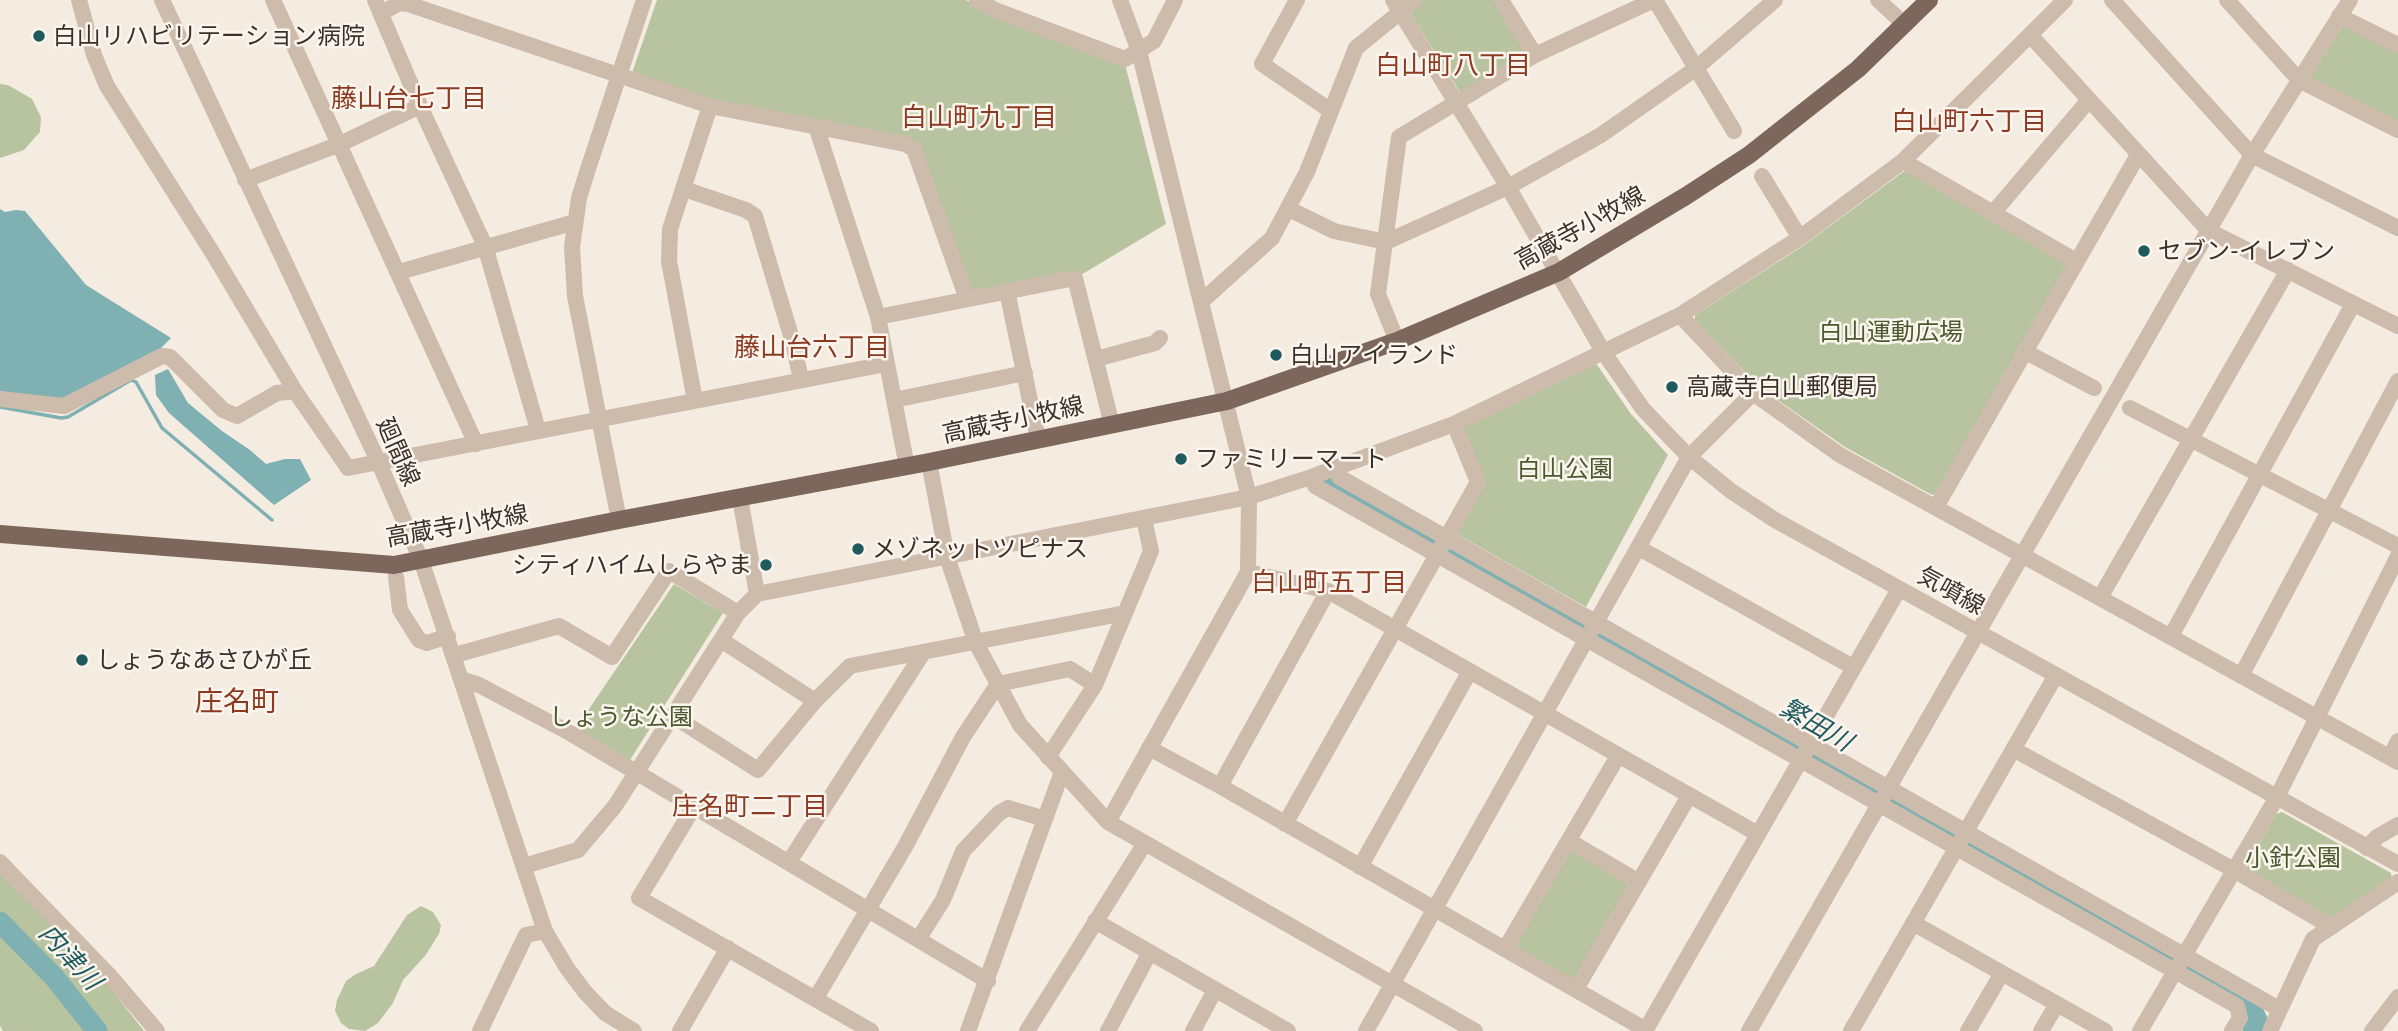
<!DOCTYPE html>
<html>
<head>
<meta charset="utf-8">
<style>
	body { margin:0 }
	canvas { display:block; background:#f4ebe1 }
</style>
</head>
<body>
<canvas width="2398" height="1031"></canvas>
<script>
const c = document.querySelector('canvas').getContext('2d');
c.lineJoin = 'round';
function fillPath(path, color) {
  c.fillStyle = color;
  c.fill(path, 'evenodd');
}
function toPath(rows) {
  const path = new Path2D();
  for (const r of rows) {
    path.moveTo(r[0], r[1]);
    for (let i = 2; i < r.length; i += 2) path.lineTo(r[i], r[i + 1]);
  }
  return path;
}
function stroke(path, color, width, dash) {
  c.strokeStyle = color;
  c.lineWidth = width;
  c.lineCap = dash ? 'butt' : 'round';
  c.setLineDash(dash || []);
  c.stroke(path);
}
function drawText(font, color, halo, rows, align = 'center') {
  c.font = font + ' Lato,"Noto Sans JP",sans-serif';
  c.lineWidth = 5;
  c.setLineDash([]);
  c.textBaseline = 'middle';
  c.strokeStyle = halo;
  c.fillStyle = color;
  for (const [text, x, y, turn = 0] of rows) {
    c.save();
    c.translate(x, y);
    c.rotate((+turn || 0) * Math.PI / 180);
    c.textAlign = isNaN(turn) ? turn : align;
    if (halo) c.strokeText(text, 0, 0);
    c.fillText(text, 0, 0);
    c.restore();
  }
}
fillPath(toPath([
	[657,0,966,0,996,16,1125,64,1166,224,1079,276,974,293,969,290,917,143,712,100,632,73],
	[1423,0,1495,0,1525,50,1523,56,1464,92,1459,91,1411,14,1413,9],
	[2348,26,2398,51,2398,124,2312,82,2311,76,2342,27],
	[0,84,8,85,32,99,41,117,40,132,24,150,0,158],
	[1909,171,2065,261,2067,266,1936,493,1932,495,1845,447,1759,387,1695,320,1695,315,1803,246,1903,172],
	[1595,362,1631,414,1668,455,1586,607,1453,532,1482,480,1459,425],
	[674,584,723,613,630,760,576,728],
	[2282,812,2391,873,2392,882,2333,920,2247,873,2246,867,2276,814],
	[1575,849,1631,886,1577,979,1571,980,1517,950,1516,944,1569,851],
	[0,870,104,980,144,1031,3,1031,0,1026],
	[421,906,433,912,441,925,439,934,425,956,403,980,393,1003,378,1023,365,1031,349,1029,341,1023,335,1011,337,1000,346,981,356,974,374,966,407,915]
]), '#b8c4a0');
fillPath(toPath([
	[0,209,5,212,16,210,25,211,86,285,171,338,159,350,61,401,0,391],
	[168,369,188,403,222,431,250,450,266,464,285,459,300,459,311,480,274,505,169,413,156,395,155,375]
]), '#7fb0b2');
stroke(toPath([
	[0,407,61,418,68,417,131,380,136,382,162,428,272,520]
]), '#7fb0b2', 3.5);
stroke(toPath([
	[1329,481,2248,1002,2258,1022,2253,1031],
	[0,922,54,977,97,1031]
]), '#7fb0b2', 21);
stroke(toPath([
	[79,0,94,55,107,86,212,252,295,391,348,468,886,364],
	[162,0,379,463,421,560,545,931,567,968,585,992,605,1013,634,1031],
	[273,0,476,444],
	[375,0,420,106,485,246,538,430],
	[977,0,995,10,1125,59,1154,41,1175,0],
	[1297,0,1262,64,1331,111],
	[1393,0,1508,187,1604,353,1643,409,1689,457,1731,491,1775,520,2398,864],
	[1501,0,1535,55],
	[1655,0,1734,131],
	[1878,0,1905,25],
	[2112,0,2252,155,2398,228],
	[2227,0,2299,80,2398,130],
	[381,13,400,3,408,4,710,106,905,144,914,149,967,299],
	[2339,16,2398,45],
	[2031,36,2209,231,2398,326],
	[816,126,878,317,907,467],
	[1903,161,2076,261],
	[1762,176,1800,238],
	[245,180,340,144,420,106],
	[684,189,746,210,755,216,792,339,801,379],
	[1289,209,1334,231,1386,242,1508,187,1601,135,1695,69,1775,0],
	[1993,213,2089,100],
	[399,272,575,222],
	[1007,291,1038,439],
	[1202,301,1272,238,1307,172,1356,48,1415,0],
	[1680,315,1753,393,1840,455,2398,762],
	[878,317,1075,278,1112,425],
	[1397,341,1378,294,1399,137,1535,55,1654,0],
	[2024,351,2094,388],
	[1096,359,1155,343,1160,338],
	[0,399,64,406,162,356,170,357,223,410,237,416,277,393,295,391],
	[894,400,1025,373],
	[695,401,669,261,670,229,710,106],
	[2130,408,2398,546],
	[929,462,947,557,976,643,1020,725,1108,822,1475,1031],
	[1336,469,1339,477,2279,1009],
	[1311,477,1315,486,2237,1006,2240,1018,2232,1031],
	[740,498,757,594],
	[1936,507,2138,155],
	[619,520,575,296,572,247,579,198,587,172,644,0],
	[1639,548,1853,667],
	[1248,572,1328,591,1758,834],
	[396,577,400,610,419,640,427,643,448,636],
	[2101,596,2288,270],
	[2171,636,2353,304],
	[721,640,815,701],
	[455,655,559,626,612,657,669,571,738,613],
	[2241,676,2398,381],
	[463,680,479,685,570,733,988,981],
	[673,716,758,770,815,701,850,666,1125,613],
	[1149,748,1220,786,1646,1030],
	[2013,749,2234,870,2332,927],
	[1048,757,1095,685,1151,551,1144,519],
	[2390,757,2398,741],
	[1220,786,1328,591],
	[695,805,639,898,871,1031],
	[1108,822,1248,572,1249,497,1139,51,1120,0],
	[1285,824,1478,482,1454,424],
	[1569,841,1639,882],
	[2367,848,2377,837,2398,825],
	[0,862,109,975,157,1031],
	[789,862,923,653],
	[524,866,578,850,615,806,738,613,757,594,1249,497,1311,477,1454,424,1680,315,1801,237,1903,161,2065,0],
	[1360,867,1470,671],
	[1095,921,1288,1031],
	[1913,923,2105,1031],
	[919,938,943,900,963,851,999,813,1008,808,1045,819],
	[1505,949,1618,756],
	[1576,989,1689,796],
	[816,998,906,845,963,737,998,684,1070,669,1095,685],
	[480,1031,526,935,545,931],
	[680,1031,728,948],
	[968,1031,1062,772],
	[1027,1031,1145,843],
	[1108,1031,1150,952],
	[1193,1031,1215,990],
	[1366,1031,1689,457,1753,393],
	[1645,1031,1899,589],
	[1749,1031,2252,155,2350,0],
	[1851,1031,2056,675],
	[1968,1031,2002,973],
	[2041,1031,2057,1004],
	[2140,1031,2277,797,2398,556],
	[2270,1031,2313,939,2398,882],
	[2372,1031,2398,997]
]), '#cdbbac', 16);
stroke(toPath([
	[0,534,394,565,619,520,929,462,1227,401,1397,341,1559,272,1686,196,1749,155,1858,69,1929,0]
]), '#7d675c', 18);
for (const [x, y, r, color] of [
	[39,36,7,"#1f5a5e"],
	[2144,251,7,"#1f5a5e"],
	[1276,355,7,"#1f5a5e"],
	[1672,387,7,"#1f5a5e"],
	[1181,459,7,"#1f5a5e"],
	[858,549,7,"#1f5a5e"],
	[766,565,7,"#1f5a5e"],
	[82,660,7,"#1f5a5e"]
]) {
  const dot = new Path2D();
  dot.arc(x, y, r, 0, 2 * Math.PI);
  c.fillStyle = color;
  c.fill(dot);
  stroke(dot, '#fbf5ee', 2.5);
}
drawText('24px', '#3b302b', '#fbf5ee', [
	["白山リハビリテーション病院",53,36],
	["セブン-イレブン",2158,251],
	["白山アイランド",1290,355],
	["高蔵寺白山郵便局",1686,387],
	["ファミリーマート",1195,459],
	["メゾネットツピナス",872,549],
	["シティハイムしらやま",752,565,"right"],
	["しょうなあさひが丘",96,660]
], 'left');
drawText('24px', '#3b302b', '#fbf5ee', [
	["高蔵寺小牧線",1580,228,-29],
	["高蔵寺小牧線",1013,420,-12],
	["廻間線",398,452,66],
	["高蔵寺小牧線",457,526,-10],
	["気噴線",1951,591,29]
]);
drawText('24px', '#4a5a2e', '#fbf5ee', [
	["白山運動広場",1891,332],
	["白山公園",1565,469],
	["しょうな公園",621,717],
	["小針公園",2293,858]
]);
drawText('26px', '#8c3b22', '#fbf5ee', [
	["白山町八丁目",1453,66],
	["藤山台七丁目",409,99],
	["白山町九丁目",979,118],
	["白山町六丁目",1969,122],
	["藤山台六丁目",812,348],
	["白山町五丁目",1329,583],
	["庄名町二丁目",750,807]
]);
drawText('italic 26px', '#1f5a5e', '#fbf5ee', [
	["繁田川",1816,725,30],
	["内津川",70,957,48]
]);
drawText('28px', '#8c3b22', '#fbf5ee', [
	["庄名町",237,702]
]);
</script>
</body>
</html>
